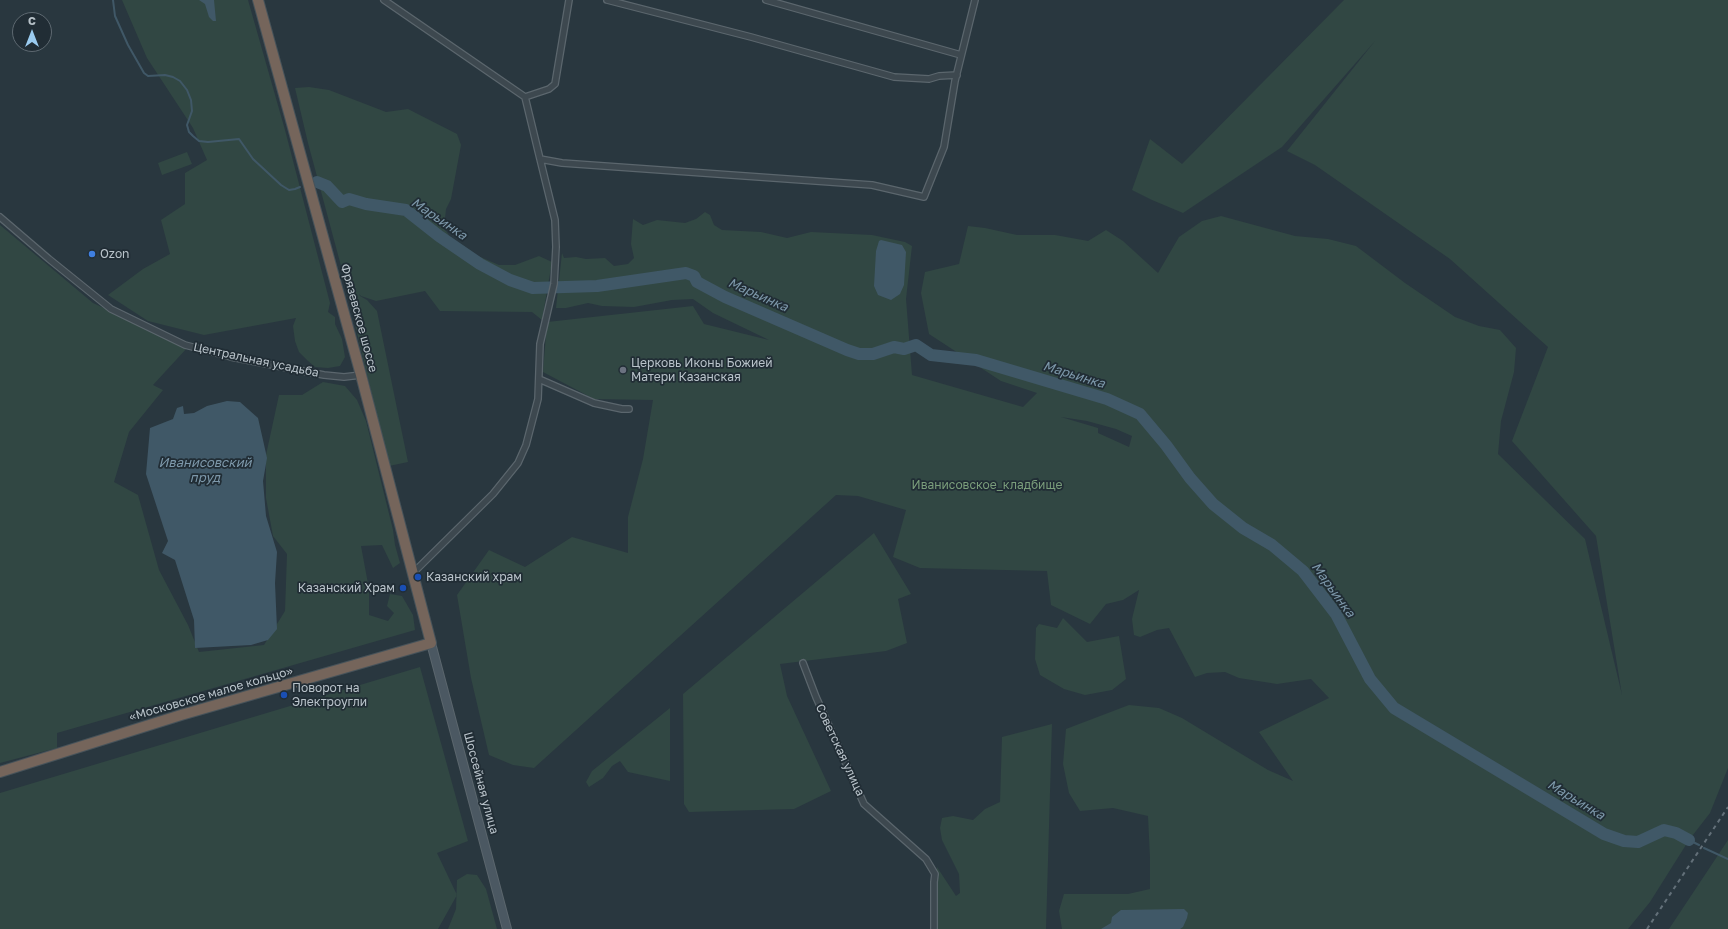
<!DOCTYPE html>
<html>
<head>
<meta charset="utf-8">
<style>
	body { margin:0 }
	#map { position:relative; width:1728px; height:929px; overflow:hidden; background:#29373f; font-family:"Golos Text",sans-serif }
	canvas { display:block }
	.north { position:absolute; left:12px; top:12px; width:40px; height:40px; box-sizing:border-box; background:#212d35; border:1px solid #5e6971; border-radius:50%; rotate:0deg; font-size:11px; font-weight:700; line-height:16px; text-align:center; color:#b9c3ca }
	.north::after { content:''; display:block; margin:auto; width:14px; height:18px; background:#9acbef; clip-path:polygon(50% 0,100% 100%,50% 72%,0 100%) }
</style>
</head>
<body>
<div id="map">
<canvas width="1728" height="929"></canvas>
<div class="north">С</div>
</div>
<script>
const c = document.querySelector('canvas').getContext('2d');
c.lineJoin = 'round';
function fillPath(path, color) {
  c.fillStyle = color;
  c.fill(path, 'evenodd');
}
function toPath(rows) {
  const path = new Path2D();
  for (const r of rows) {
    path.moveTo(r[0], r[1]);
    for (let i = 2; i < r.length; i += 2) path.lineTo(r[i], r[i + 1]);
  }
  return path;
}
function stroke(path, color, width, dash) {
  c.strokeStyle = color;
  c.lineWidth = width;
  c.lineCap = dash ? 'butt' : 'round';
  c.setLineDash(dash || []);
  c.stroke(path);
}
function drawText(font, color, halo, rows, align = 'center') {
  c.font = font + ' "Golos Text",sans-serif';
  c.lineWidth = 3.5;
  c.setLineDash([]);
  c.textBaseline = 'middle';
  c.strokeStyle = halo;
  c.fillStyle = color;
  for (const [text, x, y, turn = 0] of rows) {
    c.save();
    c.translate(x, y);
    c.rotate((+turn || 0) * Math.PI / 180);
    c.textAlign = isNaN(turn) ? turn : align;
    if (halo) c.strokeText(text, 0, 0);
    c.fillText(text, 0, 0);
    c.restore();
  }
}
fillPath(toPath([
	[122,0,248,0,285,130,330,303,328,312,335,317,335,324,342,339,345,357,340,366,328,368,315,367,307,360,299,352,295,341,293,326,296,318,204,335,148,321,108,295,143,269,170,254,161,220,185,204,185,173,207,160,193,128,147,58],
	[1344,0,1728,0,1728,768,1710,813,1689,840,1650,902,1628,929,1062,929,1059,911,1064,894,1128,894,1150,889,1150,858,1148,816,1113,808,1080,811,1069,793,1063,764,1066,729,1129,705,1159,708,1182,718,1268,770,1293,781,1259,732,1329,698,1311,679,1277,684,1239,678,1225,672,1207,673,1195,677,1169,628,1157,630,1140,637,1134,635,1132,619,1139,590,1123,600,1106,604,1090,624,1051,605,1047,571,920,568,893,557,906,510,858,496,836,495,534,768,513,765,489,755,471,678,457,595,489,550,525,567,572,537,628,553,628,517,643,459,653,400,594,399,543,372,547,322,693,306,704,324,769,340,713,313,693,299,672,300,634,307,602,306,588,303,566,308,556,308,562,253,564,258,576,257,586,259,605,258,614,266,628,264,634,258,631,244,633,219,643,225,657,220,685,223,696,219,705,212,710,215,714,225,722,230,761,232,787,238,811,232,872,235,905,242,912,246,906,299,912,375,1023,407,1037,393,1001,381,929,334,921,293,925,272,959,264,968,226,985,228,1017,235,1055,235,1088,241,1106,230,1123,241,1158,273,1179,237,1202,221,1221,216,1295,236,1328,239,1356,246,1405,283,1455,317,1479,326,1500,330,1516,348,1514,372,1501,421,1498,454,1585,539,1622,695,1596,536,1512,441,1548,347,1450,259,1315,165,1287,151,1375,41,1282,147,1183,213,1152,200,1132,190,1150,139,1182,164],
	[1061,417,1087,421,1116,429,1132,436,1129,447,1098,433,1098,428],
	[309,87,329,90,386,112,408,109,457,134,461,145,451,199,446,209,444,228,457,247,499,265,515,265,539,256,552,262,542,320,532,312,440,311,425,291,376,301,361,296,359,294,360,296,367,300,377,311,408,462,389,466,341,266,308,143,295,88],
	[187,152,192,164,162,175,158,163],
	[0,225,93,303,188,347,153,385,163,390,129,432,114,482,138,495,159,570,188,625,199,652,264,645,285,611,287,554,273,536,266,498,266,455,279,395,302,395,323,382,345,386,357,400,366,421,393,530,395,545,400,563,393,568,382,545,361,546,369,589,369,615,388,621,394,613,387,606,390,594,402,596,413,615,415,630,57,733,57,748,0,763],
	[874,533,911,594,898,599,907,643,886,651,780,664,787,696,831,791,794,809,689,812,684,804,683,694],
	[1063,618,1087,642,1119,636,1126,679,1112,690,1085,695,1064,689,1040,675,1035,659,1036,628,1039,624,1057,628],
	[420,667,468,841,437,853,457,895,438,929,0,929,0,793],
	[670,708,670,781,628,772,620,761,612,766,603,778,589,787,586,782,592,771],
	[1052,724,1046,929,938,929,937,867,956,896,960,893,959,874,942,840,940,828,942,818,953,816,973,820,985,809,1000,802,1002,737],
	[1728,840,1728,929,1669,929],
	[467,874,477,875,486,889,497,929,448,929,456,909,457,880]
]), '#314743');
fillPath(toPath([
	[199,0,214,0,216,21,213,21,209,17,205,4],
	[881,240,902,245,906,252,904,285,900,294,891,300,878,295,874,286,876,251,879,241],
	[227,401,240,402,258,418,263,440,267,458,263,481,266,516,277,552,275,583,277,629,268,640,251,645,195,648,194,620,175,560,162,553,168,541,146,474,150,428,173,419,177,408,183,406,184,414,194,413,207,406],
	[1184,909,1188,913,1187,918,1183,927,1180,929,1101,929,1111,923,1112,917,1121,910]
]), '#405867');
stroke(toPath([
	[113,0,115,16,128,45,144,73,148,76,165,75,173,77,180,81,187,90,191,100,192,111,187,125,189,132,193,136,199,141,208,142,239,139,253,159,281,185,289,190,295,189,300,187],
	[1689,840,1699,845],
	[1704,848,1728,859]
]), '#405867', 2);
stroke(toPath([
	[317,182,327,186,342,202,349,199,366,204,406,210,439,236,480,264,510,280,533,288,597,286,686,273,694,276,697,282,725,297,847,350,859,354,873,354,894,347,904,349,916,345,931,355,976,360,1107,399,1140,414,1166,445,1190,478,1213,504,1243,528,1272,545,1303,571,1336,614,1370,679,1394,708,1604,834,1624,841,1638,842,1664,830,1676,833,1689,840]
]), '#405867', 12);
const street = toPath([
	[384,0,525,97,540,159],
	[607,0,751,37,894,77,929,79,939,76,957,75],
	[766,0,961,55],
	[525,97,549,89,555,84,569,0],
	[0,217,49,259,111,309,185,345,231,357,324,375,344,377,361,375],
	[539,379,594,403,622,409,629,409],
	[413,573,493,494,518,463,526,445,538,399,540,344,554,284,556,247,555,220,540,159,562,163,872,185,924,197,944,147,955,81,975,0],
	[803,663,816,697,864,804,926,859,935,874,934,882,934,929]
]);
const secondary = toPath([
	[431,643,507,929]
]);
const highway = toPath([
	[0,772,181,715,431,643,361,375,258,0]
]);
stroke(street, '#5b666d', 8);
stroke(secondary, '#5b666d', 10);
stroke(highway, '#47535a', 12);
stroke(street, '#3d484f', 5.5);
stroke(secondary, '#4b5862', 8);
stroke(highway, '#75655b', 10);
stroke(toPath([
	[1647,929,1728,807]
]), '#637079', 2, [4, 4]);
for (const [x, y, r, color] of [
	[92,254,4,"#3f7fe0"],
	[623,370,4,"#6b7280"],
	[418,577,4,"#1a4fb4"],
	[403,588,4,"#1a4fb4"],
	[284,695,4,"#1a4fb4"]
]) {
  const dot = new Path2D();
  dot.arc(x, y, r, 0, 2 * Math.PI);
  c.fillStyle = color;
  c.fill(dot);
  stroke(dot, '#212d35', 1.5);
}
drawText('12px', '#b9c3ca', '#212d35', [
	["Ozon",100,254],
	["Церковь Иконы Божией",631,363],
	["Матери Казанская",631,377],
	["Казанский храм",426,577],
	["Казанский Храм",395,588,"right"],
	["Поворот на",292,688],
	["Электроугли",292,702]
], 'left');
drawText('12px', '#b9c3ca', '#212d35', [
	["Фрязевское шоссе",359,318,75],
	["Центральная усадьба",256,360,12],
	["«Московское малое кольцо»",211,694,-16],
	["Советская улица",840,750,65],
	["Шоссейная улица",481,783,75]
]);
drawText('12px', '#7a9d7b', '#212d35', [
	["Иванисовское_кладбище",987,485]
]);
drawText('italic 13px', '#7d98aa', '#212d35', [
	["Марьинка",439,219,34],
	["Марьинка",758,295,24],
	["Марьинка",1074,375,17],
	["Иванисовский",205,463],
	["пруд",205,478],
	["Марьинка",1333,590,54],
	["Марьинка",1576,800,31]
]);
</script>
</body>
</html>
